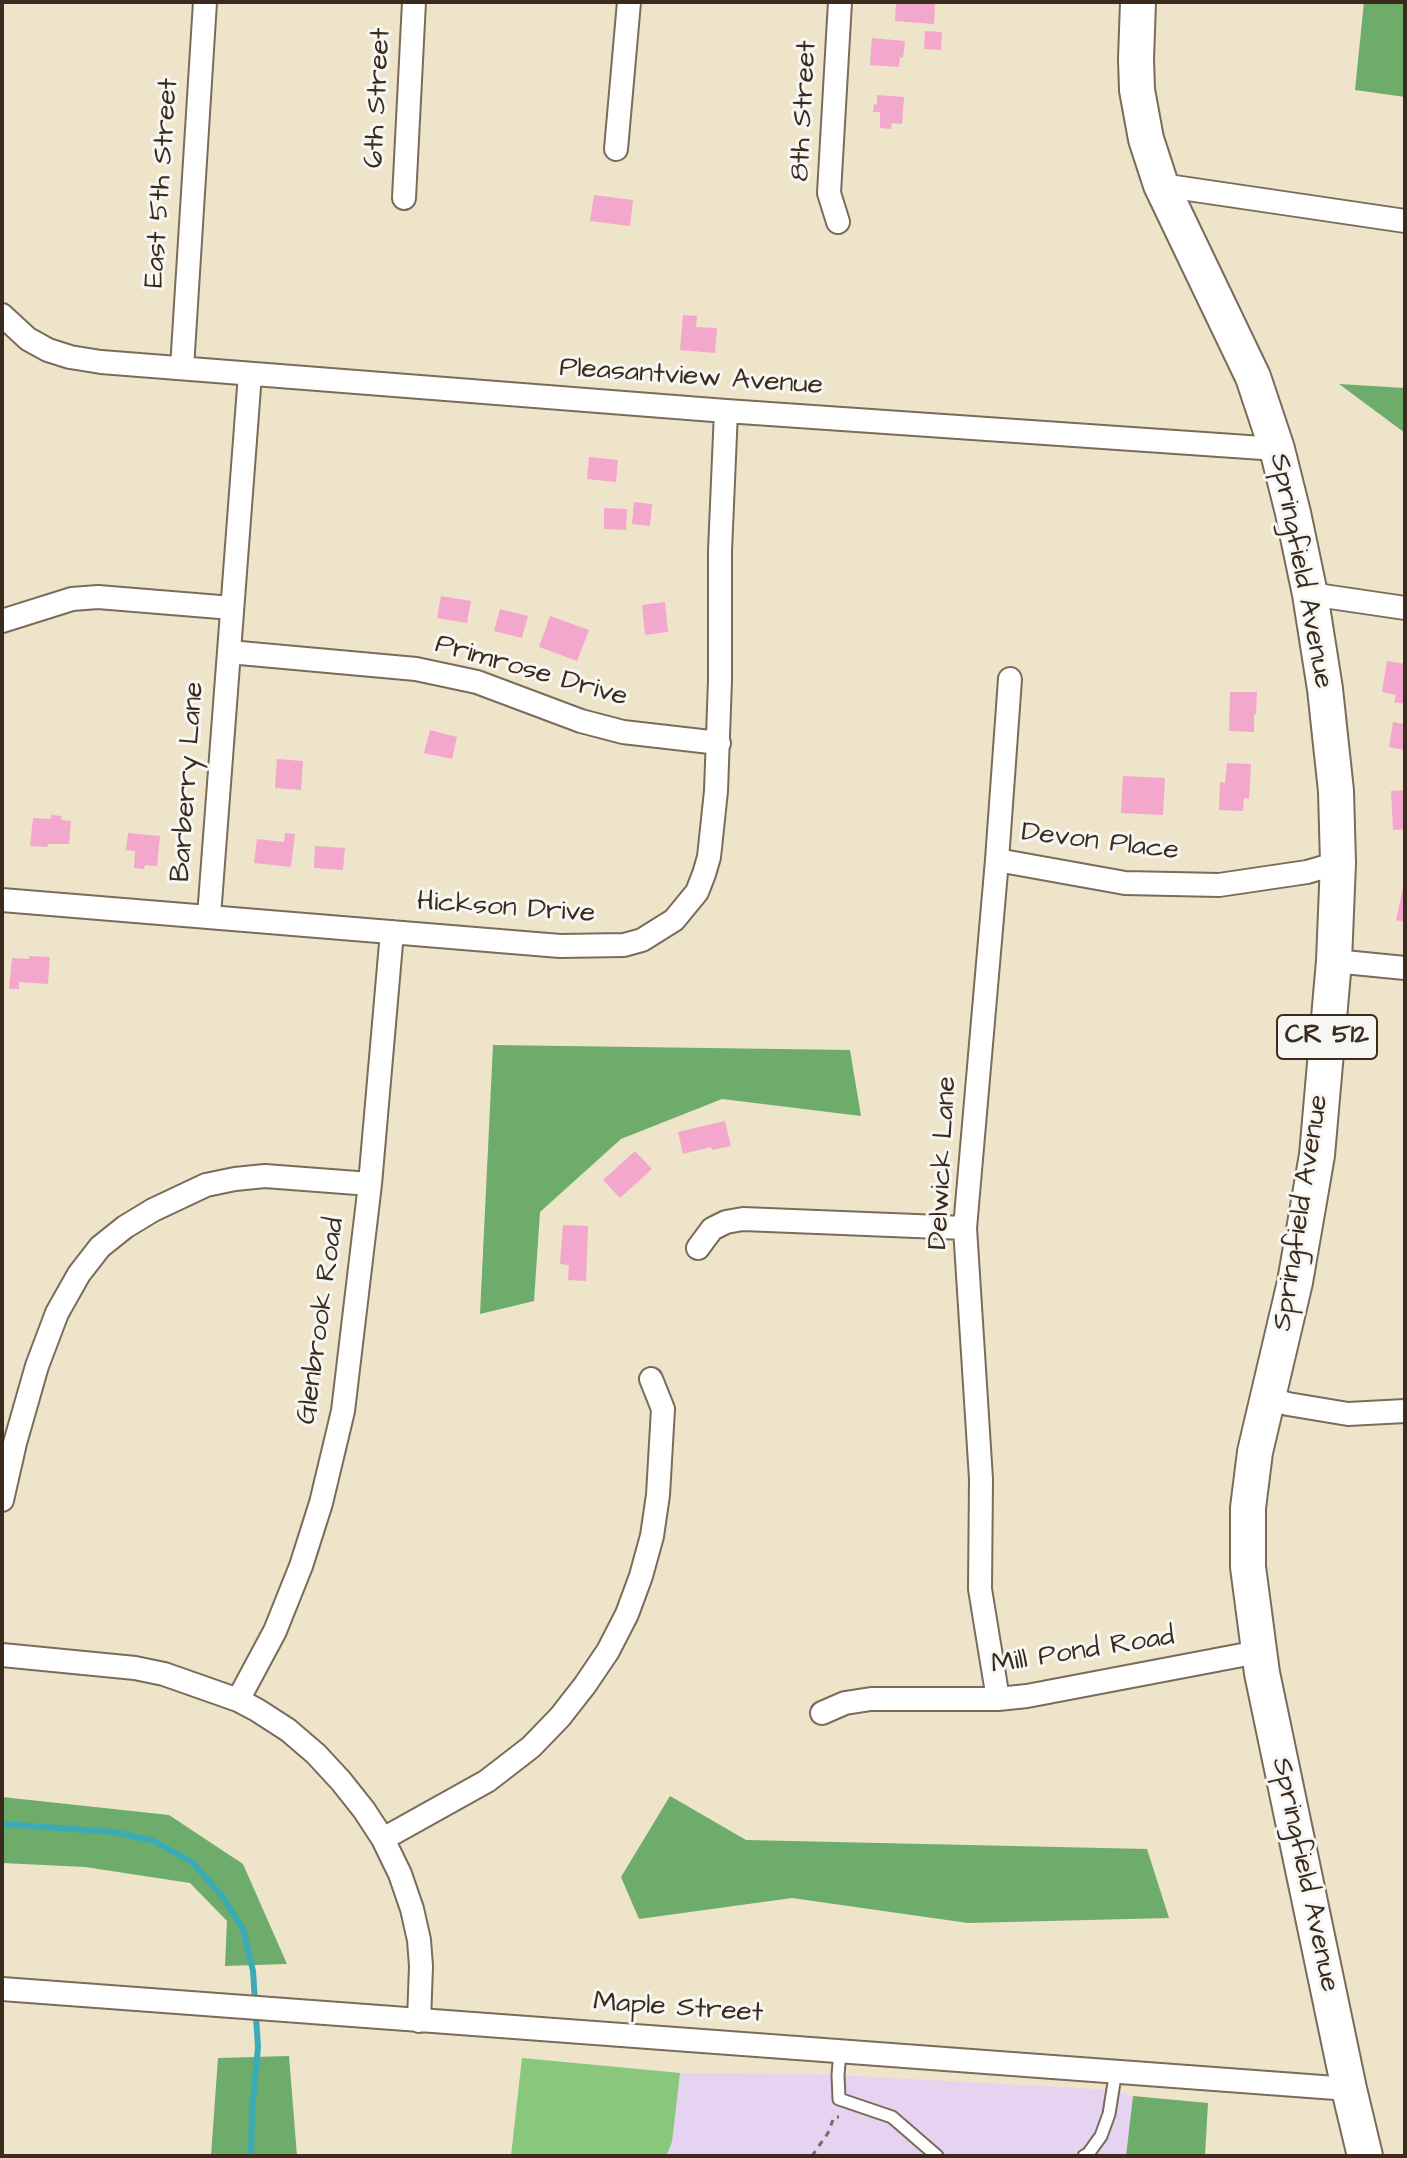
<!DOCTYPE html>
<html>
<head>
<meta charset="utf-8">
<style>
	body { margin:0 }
	#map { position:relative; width:1407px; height:2158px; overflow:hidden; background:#eee4ca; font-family:"Architects Daughter",sans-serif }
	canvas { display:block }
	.frame { position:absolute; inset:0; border:4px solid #3b2a1e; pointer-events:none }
</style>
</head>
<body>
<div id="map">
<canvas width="1407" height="2158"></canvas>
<div class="frame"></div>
</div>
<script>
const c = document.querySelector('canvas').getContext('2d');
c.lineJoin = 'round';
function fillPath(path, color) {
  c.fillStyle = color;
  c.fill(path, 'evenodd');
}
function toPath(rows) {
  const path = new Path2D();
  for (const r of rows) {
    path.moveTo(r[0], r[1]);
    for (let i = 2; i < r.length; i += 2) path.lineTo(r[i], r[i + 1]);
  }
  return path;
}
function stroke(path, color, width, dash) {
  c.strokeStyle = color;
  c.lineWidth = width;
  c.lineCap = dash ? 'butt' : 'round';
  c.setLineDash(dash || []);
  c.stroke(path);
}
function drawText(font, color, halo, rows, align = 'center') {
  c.font = font + ' "Architects Daughter",sans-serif';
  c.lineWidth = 6;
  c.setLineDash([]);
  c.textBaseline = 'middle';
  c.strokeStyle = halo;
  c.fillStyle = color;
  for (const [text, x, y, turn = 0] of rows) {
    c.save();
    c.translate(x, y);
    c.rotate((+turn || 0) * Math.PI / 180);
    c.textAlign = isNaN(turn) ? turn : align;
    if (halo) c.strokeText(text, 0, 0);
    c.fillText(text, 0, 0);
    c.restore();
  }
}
fillPath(toPath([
	[522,2058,680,2073,818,2074,1113,2090,1133,2096,1126,2156,511,2156]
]), '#e5d3f1');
fillPath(toPath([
	[522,2058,680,2073,672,2142,666,2156,511,2156]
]), '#89c77d');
fillPath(toPath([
	[1364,2,1405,2,1405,97,1355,90],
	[1339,384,1405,388,1405,433],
	[493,1045,850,1050,861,1116,722,1099,621,1139,540,1212,534,1301,480,1314],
	[670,1796,746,1840,1147,1849,1169,1918,968,1923,792,1898,639,1919,621,1877],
	[2,1797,169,1815,243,1864,287,1964,225,1966,227,1921,190,1883,85,1867,2,1863],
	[289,2056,297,2156,211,2156,218,2058],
	[1133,2096,1208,2103,1205,2156,1126,2156]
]), '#6eac6c');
stroke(toPath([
	[2,1824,114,1832,154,1841,193,1863,222,1896,243,1929,253,1971,258,2047,252,2110,251,2156]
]), '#3babb8', 6);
fillPath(toPath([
	[896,2,935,2,934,24,895,21],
	[925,31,942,32,941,50,924,49],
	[872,38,905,41,903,58,900,57,899,67,870,65],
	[877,95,904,97,902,124,892,123,891,129,880,128,880,112,873,112,874,104,877,105],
	[594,195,633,200,630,226,590,221],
	[683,315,697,316,696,327,717,328,715,353,680,350],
	[589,457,618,460,616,482,587,479],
	[634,502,652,504,650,526,632,524],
	[604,508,627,509,626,530,604,529],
	[441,596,471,601,467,623,437,618],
	[665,602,668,632,645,635,642,605],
	[500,609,528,616,522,638,494,631],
	[550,616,589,630,577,661,539,647],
	[1387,661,1405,664,1405,704,1394,702,1396,695,1382,692],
	[1230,692,1257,692,1256,715,1254,714,1254,732,1229,731],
	[1393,722,1405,724,1405,750,1389,747],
	[430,730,457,737,452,759,424,753],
	[277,759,303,761,301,790,275,788],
	[1227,763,1251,764,1249,799,1244,798,1243,811,1219,810,1220,782,1225,783],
	[1123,776,1165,778,1163,815,1121,813],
	[1405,790,1405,829,1393,830,1391,791],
	[51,815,62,816,61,820,71,821,69,844,48,844,47,847,30,846,33,818,51,819],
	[128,833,160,836,157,866,145,865,144,869,134,868,135,851,126,850],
	[285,833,295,834,291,867,254,863,257,839,284,842],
	[315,846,345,848,343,870,314,868],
	[1404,883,1405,883,1405,922,1396,920],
	[29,956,50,957,48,984,19,982,19,989,9,989,12,958,29,959],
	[725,1121,731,1146,712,1150,711,1147,683,1154,678,1132],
	[635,1151,652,1169,620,1198,603,1180],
	[563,1225,588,1226,586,1281,568,1280,569,1265,560,1264]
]), '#f4a7cc');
const lane = toPath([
	[840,2051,838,2075,839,2099,892,2117,937,2156],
	[1084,2156,1088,2154,1101,2136,1109,2114,1116,2070]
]);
const street = toPath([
	[616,149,629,2],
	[1161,185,1405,221],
	[404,198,414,2],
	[838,222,829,193,840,2],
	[2,315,28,339,48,350,70,357,101,362,726,411,1277,449],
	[182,368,205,2],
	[1310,594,1405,608],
	[2,621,72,599,98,597,232,608],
	[229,652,416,669,477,682,581,721,623,732,719,743],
	[997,860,1125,883,1219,885,1307,872,1338,863],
	[2,900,560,946,624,945,642,940,674,920,697,892,704,874,709,857,716,791,720,680,720,551,726,411],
	[209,916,250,374],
	[1334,961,1405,968],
	[698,1248,712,1229,726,1222,743,1219,965,1228],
	[1268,1398,1288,1404,1348,1414,1405,1411],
	[2,1500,15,1443,37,1366,57,1313,79,1274,100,1247,125,1227,153,1210,206,1185,235,1179,265,1176,370,1184],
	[2,1655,135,1668,164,1674,238,1700,257,1710,288,1730,316,1754,341,1781,364,1810,383,1839,400,1874,412,1909,419,1940,421,1966,419,2021],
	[998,1699,980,1589,981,1479,965,1228,997,860,1010,679],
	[238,1700,275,1631,301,1566,321,1503,343,1411,370,1184,392,932],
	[822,1713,845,1703,871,1699,998,1699,1027,1696,1258,1652],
	[383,1839,487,1781,531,1747,560,1717,585,1685,608,1651,627,1614,641,1576,652,1536,658,1495,663,1409,651,1379],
	[2,1989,1349,2089]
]);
const primary = toPath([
	[1138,2,1136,59,1137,90,1146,139,1161,185,1253,377,1277,449,1293,513,1310,594,1325,689,1336,791,1338,863,1334,961,1317,1155,1295,1282,1255,1452,1248,1508,1248,1567,1262,1673,1349,2089,1365,2156]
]);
stroke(lane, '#7a6b5a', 15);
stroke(street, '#7a6b5a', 26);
stroke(primary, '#7a6b5a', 38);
stroke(toPath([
	[812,2156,828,2133,834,2117,839,2117]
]), '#7a6b5a', 3, [6, 6]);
stroke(lane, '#fff', 11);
stroke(street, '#fff', 22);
stroke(primary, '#fff', 34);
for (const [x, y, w] of [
	[1327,1037,100]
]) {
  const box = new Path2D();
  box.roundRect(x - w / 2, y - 22, w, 44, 6);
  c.fillStyle = '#f6f6f2';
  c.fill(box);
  stroke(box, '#3b2a1e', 2);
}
drawText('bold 26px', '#3b2a1e', null, [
	["CR 512",1327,1037]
]);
drawText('28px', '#3b2a1e', '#f6f6f2', [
	["6th Street",379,98,-87],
	["8th Street",805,111,-87],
	["East 5th Street",163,183,-86],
	["Pleasantview Avenue",691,378,4],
	["Springfield Avenue",1300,571,79],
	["Primrose Drive",531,672,16],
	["Barberry Lane",189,782,-86],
	["Devon Place",1100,843,7],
	["Hickson Drive",506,909,4],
	["Delwick Lane",944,1163,-87],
	["Springfield Avenue",1302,1213,-81],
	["Glenbrook Road",322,1321,-82],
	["Mill Pond Road",1083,1652,-9],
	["Springfield Avenue",1304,1875,78],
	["Maple Street",678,2009,4]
]);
</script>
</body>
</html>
